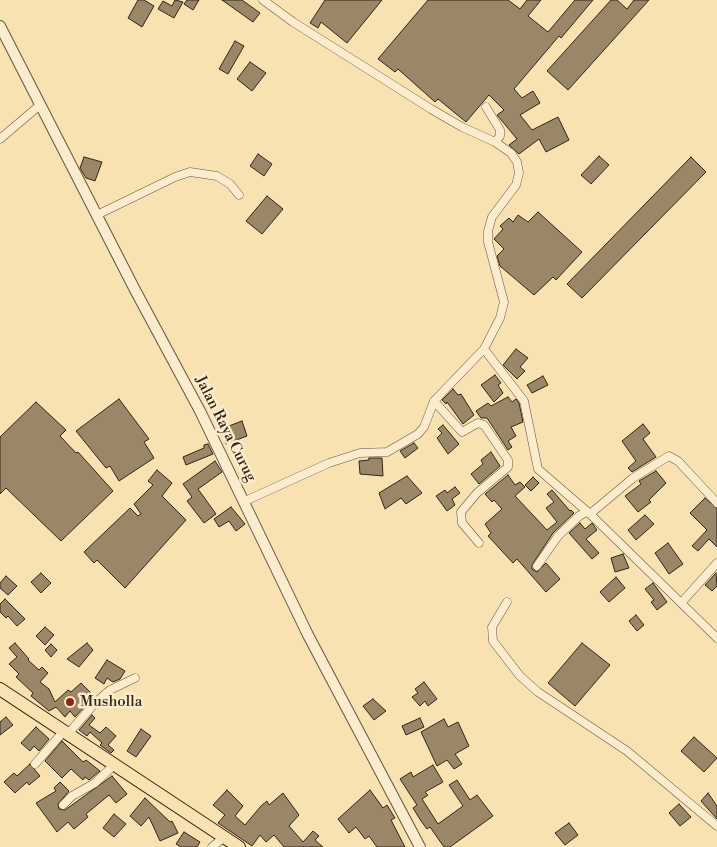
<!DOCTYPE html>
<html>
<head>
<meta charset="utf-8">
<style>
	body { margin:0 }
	canvas { display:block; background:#f9e2b2 }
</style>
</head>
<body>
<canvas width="717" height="847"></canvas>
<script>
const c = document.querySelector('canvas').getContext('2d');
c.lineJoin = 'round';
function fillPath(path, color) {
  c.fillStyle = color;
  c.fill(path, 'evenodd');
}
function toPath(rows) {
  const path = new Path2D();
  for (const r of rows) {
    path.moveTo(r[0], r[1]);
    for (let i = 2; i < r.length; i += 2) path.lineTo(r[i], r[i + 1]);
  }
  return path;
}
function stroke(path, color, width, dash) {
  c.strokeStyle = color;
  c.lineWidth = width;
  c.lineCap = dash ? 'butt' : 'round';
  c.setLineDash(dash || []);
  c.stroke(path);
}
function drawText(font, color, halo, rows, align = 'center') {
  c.font = font + ' "Libre Bodoni",serif';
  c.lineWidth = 5;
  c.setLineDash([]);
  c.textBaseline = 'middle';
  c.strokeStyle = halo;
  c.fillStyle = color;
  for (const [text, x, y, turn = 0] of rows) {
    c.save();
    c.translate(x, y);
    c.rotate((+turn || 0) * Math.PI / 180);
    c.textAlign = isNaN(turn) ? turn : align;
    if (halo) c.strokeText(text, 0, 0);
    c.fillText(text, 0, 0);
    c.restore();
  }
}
const building = toPath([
	[138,0,144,0,154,6,142,27,128,18,138,0],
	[175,0,183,2,174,18,158,9,163,1,172,6,175,0],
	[187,0,199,0,193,10,184,4,187,0],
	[222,0,242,0,260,13,253,22,222,0],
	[325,0,382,0,347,43,321,22,318,28,310,23,325,0],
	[428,0,508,0,520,9,527,0,541,0,528,16,548,32,575,0,593,0,561,38,559,36,514,89,522,98,533,91,540,103,520,115,532,130,558,117,569,140,546,152,539,139,519,154,509,145,517,139,497,115,504,110,489,95,466,122,438,99,435,102,398,69,395,72,378,59,428,0],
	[611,0,617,0,627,9,634,0,649,0,568,90,547,71,611,0],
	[235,41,244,46,228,74,219,69,235,41],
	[250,62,266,73,252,91,237,79,250,62],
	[258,154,272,164,264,176,250,166,258,154],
	[599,156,609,165,591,184,581,175,599,156],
	[84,157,102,162,95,181,86,178,80,168,84,157],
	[691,157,706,172,582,298,567,284,691,157],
	[267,196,283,209,262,234,246,221,267,196],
	[538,212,582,252,556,280,553,277,534,295,500,266,497,256,504,249,494,239,503,229,500,226,509,218,513,222,518,215,528,222,538,212],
	[516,349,528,358,520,367,525,371,517,379,503,365,516,349],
	[495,375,501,383,498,385,503,393,494,402,481,385,495,375],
	[543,376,548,385,532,393,527,385,543,376],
	[453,389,458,395,461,394,474,415,463,424,447,402,446,404,442,400,453,389],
	[508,397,512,402,516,399,519,403,523,422,511,427,516,436,508,441,512,447,508,450,487,418,481,418,476,411,488,403,491,406,508,397],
	[119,399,149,439,144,442,154,458,119,481,110,466,106,468,76,431,119,399],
	[36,402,66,430,60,436,76,453,78,452,113,491,61,541,6,488,0,494,0,437,36,402],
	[242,421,247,436,226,444,221,429,242,421],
	[643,424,650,433,643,439,656,457,632,472,628,468,636,461,622,441,643,424],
	[443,425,459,444,448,454,437,438,442,433,438,429,443,425],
	[414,443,418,448,405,458,400,451,414,443],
	[208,444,213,454,186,465,183,457,204,448,204,445,208,444],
	[491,452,500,466,479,484,471,474,483,464,481,460,491,452],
	[369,458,382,458,383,476,360,474,359,461,369,460,369,458],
	[215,461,222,472,198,489,216,514,204,523,187,501,192,497,183,484,215,461],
	[157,470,172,483,162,496,186,520,125,588,97,560,94,563,84,552,130,508,138,516,141,514,134,504,153,485,148,481,157,470],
	[656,471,666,483,649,500,651,502,638,512,625,496,641,484,639,481,656,471],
	[508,475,515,485,520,482,525,487,515,496,547,530,557,522,546,508,554,502,547,494,552,490,570,511,571,510,574,513,553,533,532,565,532,569,537,572,546,563,560,579,546,592,517,559,513,563,488,536,491,533,485,524,502,509,494,500,492,502,485,494,508,475],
	[407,476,422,493,406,504,401,498,385,509,379,493,407,476],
	[533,477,539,483,531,491,525,485,533,477],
	[455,487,460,493,452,499,455,505,447,511,436,496,445,490,447,493,455,487],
	[705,498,717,508,717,547,709,539,698,551,692,546,707,530,690,513,705,498],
	[231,507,245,524,236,531,229,521,219,527,214,519,231,507],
	[645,515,654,524,636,540,628,530,645,515],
	[580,523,585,529,592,523,597,530,586,539,599,553,592,559,569,533,580,523],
	[668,543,683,564,669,574,655,553,668,543],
	[623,554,629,568,615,572,611,558,623,554],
	[41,573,51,583,41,593,31,582,41,573],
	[716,573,717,586,712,591,705,585,716,573],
	[6,576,17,586,8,595,0,588,0,583,6,576],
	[616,577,625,588,609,602,600,592,616,577],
	[653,583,667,602,657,610,651,602,654,600,645,589,653,583],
	[5,599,25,619,17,626,8,616,6,618,0,612,0,604,5,599],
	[636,615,644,625,637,631,629,621,636,615],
	[45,627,54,635,45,645,36,636,45,627],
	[15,643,29,659,28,660,39,670,42,667,48,673,40,682,49,689,55,702,68,690,71,692,81,683,94,696,75,717,70,711,65,717,56,707,49,711,31,696,33,693,16,677,19,674,9,664,17,657,9,648,15,643],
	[87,643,93,650,79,667,67,659,87,643],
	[582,643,610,665,575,706,548,683,582,643],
	[51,644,57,650,51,657,45,650,51,644],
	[107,660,125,671,120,679,113,682,107,678,104,684,95,678,107,660],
	[424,682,437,699,428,706,425,701,420,706,412,697,418,693,415,689,424,682],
	[373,699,386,711,374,720,363,706,373,699],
	[92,715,95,718,89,725,100,733,106,727,116,736,108,745,114,750,111,753,100,745,102,743,90,732,87,736,79,730,92,715],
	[6,717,13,725,0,735,0,722,6,717],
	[420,718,424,727,406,735,402,726,420,718],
	[444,719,448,727,458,722,469,746,455,754,462,764,454,769,447,760,437,766,421,732,444,719],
	[36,727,49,739,39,751,34,746,30,751,21,743,36,727],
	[141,729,151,736,136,757,127,751,141,729],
	[694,737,717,758,704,772,681,751,694,737],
	[62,741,83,762,86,760,100,771,89,780,85,777,83,780,71,769,62,778,45,761,62,741],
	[30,764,40,776,29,785,27,782,15,793,4,782,14,773,17,776,30,764],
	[433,765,443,782,425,792,428,795,422,799,438,824,463,806,449,785,457,780,470,800,477,795,493,816,450,847,444,847,430,827,427,829,421,821,413,808,417,805,400,779,411,772,413,777,433,765],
	[112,776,127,794,116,803,109,795,86,814,88,817,74,829,68,822,57,832,36,803,56,791,54,788,60,782,69,791,58,804,59,809,65,810,112,776],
	[227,790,243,806,235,816,245,825,261,806,267,801,269,805,283,793,299,815,289,826,303,842,313,831,319,836,315,840,323,847,284,847,274,835,266,842,260,835,252,846,218,823,225,815,213,805,227,790],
	[370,790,383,808,387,805,395,818,391,820,405,847,377,847,369,836,365,839,356,827,349,833,338,819,370,790],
	[708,793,717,806,717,819,701,801,708,793],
	[145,798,170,822,172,821,178,833,160,841,149,817,141,826,130,816,145,798],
	[679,804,691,817,680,826,669,813,679,804],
	[114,814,126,824,114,837,103,828,114,814],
	[569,823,578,835,565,845,555,833,569,823],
	[184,832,200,842,197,847,181,847,176,844,184,832]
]);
fillPath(building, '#9a8768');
stroke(building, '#332418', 1);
const minor = toPath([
	[486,107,500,130,500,136,495,142],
	[0,139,40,105],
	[97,215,175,177,190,172,217,176,230,184,239,195],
	[484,349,524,401,538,469,590,514,717,638],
	[434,401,462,432,478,423,484,425,508,460,508,467,477,493,461,512,462,523,479,543],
	[245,501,329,463,360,453,387,452,418,434,424,427,434,401,484,349,500,318,504,302,488,242,488,231,492,217,516,185,519,173,517,162,511,153,495,142,462,127,431,109,293,22,263,0],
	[590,514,633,478,669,456,678,461,717,503],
	[537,566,558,536,579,516,586,512],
	[507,602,492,627,493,641,520,676,538,692,627,751,717,826],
	[682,602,717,563],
	[67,735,95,703,110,690,135,678],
	[35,764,63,732],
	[63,805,72,796,95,783,115,764],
	[212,847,223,838]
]);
const tertiary = toPath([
	[0,26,134,288,200,411,308,635,420,847]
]);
const primary = toPath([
	[0,689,239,847]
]);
stroke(minor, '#64543e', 9);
stroke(tertiary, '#64543e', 12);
stroke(primary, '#332418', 14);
stroke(minor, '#fbeccd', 8);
stroke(tertiary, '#fbeccd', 10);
stroke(primary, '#f9e2b2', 12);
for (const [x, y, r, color] of [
	[70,702,5,"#8f2418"]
]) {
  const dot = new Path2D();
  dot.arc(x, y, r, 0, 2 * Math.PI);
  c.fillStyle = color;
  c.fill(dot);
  stroke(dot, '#fbeccd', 2);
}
drawText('15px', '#332418', '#fbeccd', [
	["Jalan Raya Curug",225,429,63]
]);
drawText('15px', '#332418', '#fbeccd', [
	["Musholla",80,702]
], 'left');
</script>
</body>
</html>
